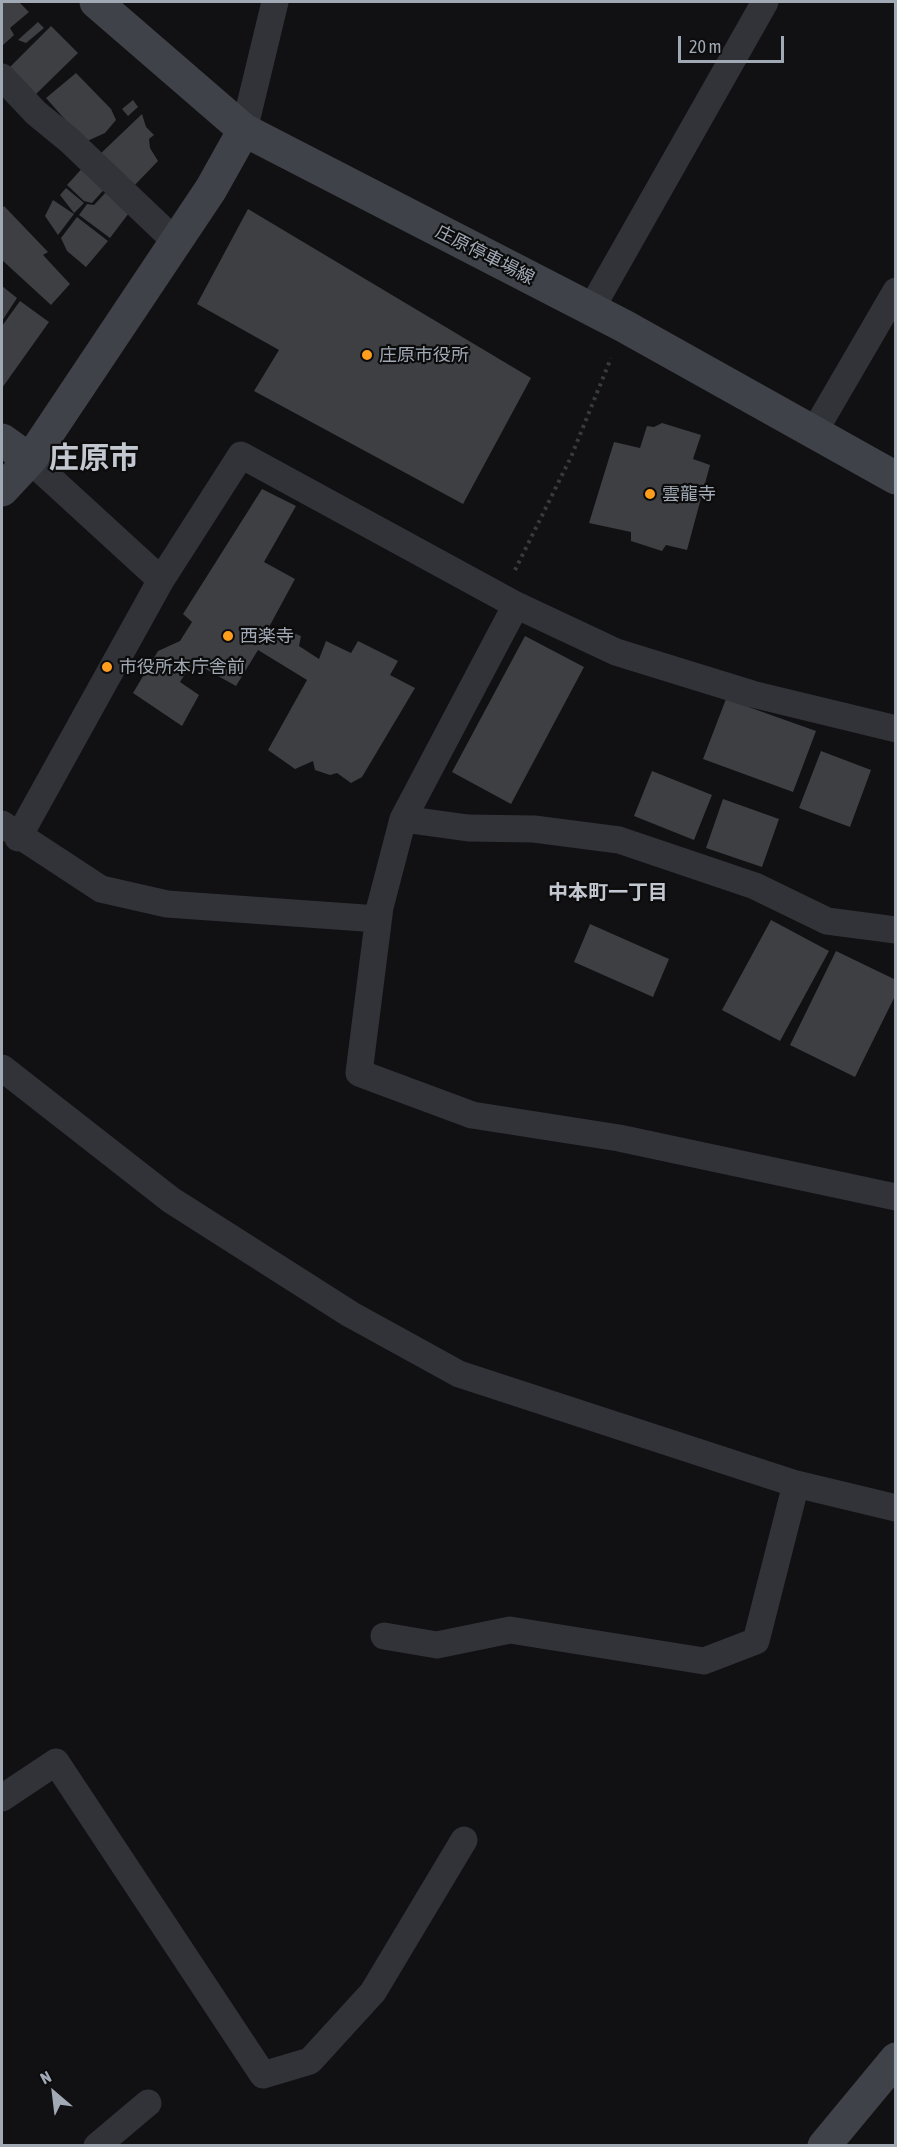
<!DOCTYPE html>
<html>
<head>
<meta charset="utf-8">
<style>
	body { margin:0 }
	#map { position:relative; width:897px; height:2147px; overflow:hidden; background:#111113; font-family:"Asap Condensed",sans-serif }
	canvas { display:block }
	.frame { position:absolute; inset:0; border:3px solid #a1a9b5; pointer-events:none }
	.north { position:absolute; left:24px; top:2063px; width:60px; height:60px; -webkit-text-stroke:4px #0c0c0d; paint-order:stroke; rotate:332deg; font-size:16px; font-weight:700; line-height:24px; text-align:center; color:#a1a9b5 }
	.north::after { content:''; display:block; margin:auto; width:21px; height:27px; background:#a1a9b5; clip-path:polygon(50% 0,100% 100%,50% 72%,0 100%) }
	.scale { position:absolute; left:678px; top:36px; width:106px; height:27px; box-sizing:border-box; border:3px solid #a1a9b5; border-top:0; padding-left:8px; font-size:18px; line-height:21px; white-space:nowrap; color:#a1a9b5; -webkit-text-stroke:4px #0c0c0d; paint-order:stroke }
</style>
</head>
<body>
<div id="map">
<canvas width="897" height="2147"></canvas>
<div class="frame"></div>
<div class="north">N</div>
<div class="scale">20 m</div>
</div>
<script>
const c = document.querySelector('canvas').getContext('2d');
c.lineJoin = 'round';
function fillPath(path, color) {
  c.fillStyle = color;
  c.fill(path, 'evenodd');
}
function toPath(rows) {
  const path = new Path2D();
  for (const r of rows) {
    path.moveTo(r[0], r[1]);
    for (let i = 2; i < r.length; i += 2) path.lineTo(r[i], r[i + 1]);
  }
  return path;
}
function stroke(path, color, width, dash) {
  c.strokeStyle = color;
  c.lineWidth = width;
  c.lineCap = dash ? 'butt' : 'round';
  c.setLineDash(dash || []);
  c.stroke(path);
}
function drawText(font, color, halo, rows, align = 'center') {
  c.font = font + ' "Asap Condensed","Noto Sans JP",sans-serif';
  c.lineWidth = 4.5;
  c.setLineDash([]);
  c.textBaseline = 'middle';
  c.strokeStyle = halo;
  c.fillStyle = color;
  for (const [text, x, y, turn = 0] of rows) {
    c.save();
    c.translate(x, y);
    c.rotate((+turn || 0) * Math.PI / 180);
    c.textAlign = isNaN(turn) ? turn : align;
    if (halo) c.strokeText(text, 0, 0);
    c.fillText(text, 0, 0);
    c.restore();
  }
}
fillPath(toPath([
	[2,2,19,2,29,12,10,28,14,35,2,46],
	[38,22,44,28,26,43,18,40],
	[51,26,78,53,34,96,8,69],
	[76,73,111,109,116,120,105,133,85,142,46,98],
	[133,100,138,107,128,116,122,109],
	[142,114,146,127,154,135,149,139,150,148,158,161,132,188,98,156],
	[86,164,108,185,92,203,84,201,67,185],
	[66,188,84,203,74,213,60,195],
	[108,190,132,209,110,238,79,215,87,204,94,205],
	[53,200,74,214,58,235,45,216],
	[4,206,48,252,43,255,70,284,51,305,2,260,2,209],
	[248,209,531,378,463,504,254,391,279,350,197,304],
	[77,217,108,241,86,267,67,251,61,238],
	[2,286,17,298,2,321],
	[20,301,49,322,2,388,2,326],
	[662,423,701,435,693,459,710,465,687,550,666,545,662,551,631,541,631,532,589,523,614,442,640,448,647,426,654,427],
	[262,489,296,506,264,562,295,579,269,627,273,636,284,629,301,636,299,646,319,659,326,641,351,653,358,641,398,661,390,675,415,688,362,777,351,783,337,773,330,775,315,770,313,761,295,769,268,750,307,680,258,650,236,686,193,662,180,682,199,695,182,726,133,693,158,651,180,641,192,622,183,614],
	[525,636,584,667,511,804,452,772],
	[726,699,816,731,793,792,703,759],
	[821,751,871,770,850,827,799,808],
	[652,771,712,795,694,840,634,816],
	[723,799,779,819,762,867,706,848],
	[771,920,829,951,780,1041,722,1010],
	[590,924,669,959,653,997,574,962],
	[836,951,896,980,896,994,855,1077,790,1045]
]), '#3d3f43');
stroke(toPath([
	[515,570,571,457,611,358]
]), '#373a3f', 4, [3, 4.5]);
stroke(toPath([
	[2,77,36,113,69,140,175,241],
	[244,130,275,2],
	[591,309,765,2],
	[814,432,896,291],
	[30,460,161,580,241,455,516,605,616,652,752,694,896,729],
	[516,605,403,819,468,828,534,829,619,840,755,886,827,921,896,930],
	[403,819,380,907,359,1073,472,1115,619,1138,896,1197],
	[2,824,101,889,167,904,378,919],
	[18,838,161,580],
	[2,1068,171,1200,350,1314,459,1374,796,1484,896,1508],
	[384,1636,437,1645,510,1630,704,1661,756,1641,796,1484],
	[2,1798,56,1762,263,2075,310,2061,373,1992,464,1840],
	[97,2146,148,2103]
]), '#313338', 27);
stroke(toPath([
	[96,2,244,130,624,326,896,478],
	[2,440,30,460,211,189,244,130],
	[2,490,30,460],
	[824,2146,896,2059]
]), '#3f4248', 33);
for (const [x, y, r, color] of [
	[367,355,6,"#ff9d1c"],
	[650,494,6,"#ff9d1c"],
	[228,636,6,"#ff9d1c"],
	[107,667,6,"#ff9d1c"]
]) {
  const dot = new Path2D();
  dot.arc(x, y, r, 0, 2 * Math.PI);
  c.fillStyle = color;
  c.fill(dot);
  stroke(dot, '#0c0c0d', 2);
}
drawText('18px', '#a1a9b5', '#0c0c0d', [
	["庄原停車場線",485,255,27]
]);
drawText('18px', '#a1a9b5', '#0c0c0d', [
	["庄原市役所",379,355],
	["雲龍寺",662,494],
	["西楽寺",240,636],
	["市役所本庁舎前",119,667]
], 'left');
drawText('bold 20px', '#c2c7d0', '#0c0c0d', [
	["中本町一丁目",608,893]
]);
drawText('bold 30px', '#c2c7d0', '#0c0c0d', [
	["庄原市",94,459]
]);
</script>
</body>
</html>
